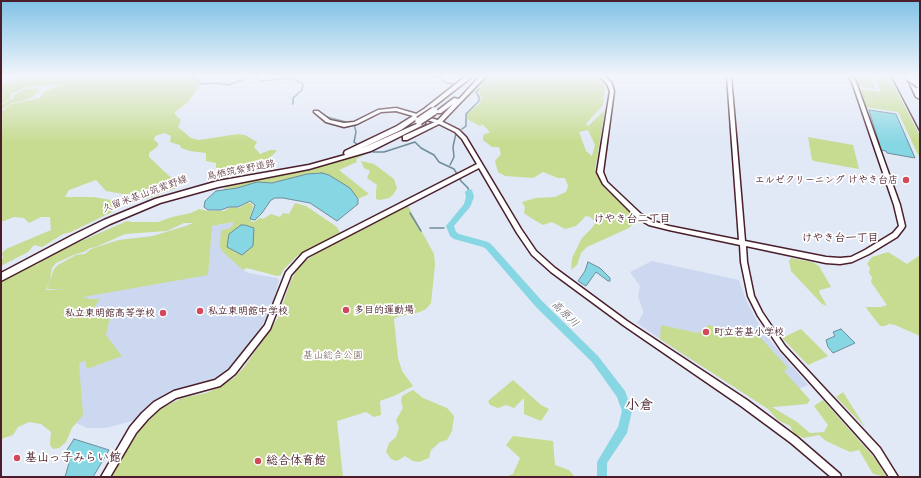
<!DOCTYPE html>
<html>
<head>
<meta charset="utf-8">
<style>
	body { margin:0 }
	#map { position:relative; width:921px; height:478px; overflow:hidden; background:#e1e8f6; font-family:"Playpen Sans",sans-serif }
	canvas { display:block }
	.frame { position:absolute; inset:0; border:2px solid #4a1f2b; pointer-events:none }
</style>
</head>
<body>
<div id="map">
<canvas width="921" height="478"></canvas>
<div class="frame"></div>
</div>
<script>
const c = document.querySelector('canvas').getContext('2d');
c.lineJoin = 'round';
function fillPath(path, color) {
  c.fillStyle = color;
  c.fill(path, 'evenodd');
}
function toPath(rows) {
  const path = new Path2D();
  for (const r of rows) {
    path.moveTo(r[0], r[1]);
    for (let i = 2; i < r.length; i += 2) path.lineTo(r[i], r[i + 1]);
  }
  return path;
}
function stroke(path, color, width, dash) {
  c.strokeStyle = color;
  c.lineWidth = width;
  c.lineCap = dash ? 'butt' : 'round';
  c.setLineDash(dash || []);
  c.stroke(path);
}
function drawText(font, color, halo, rows, align = 'center') {
  c.font = font + ' "Playpen Sans","Klee One",sans-serif';
  c.lineWidth = 3.5;
  c.setLineDash([]);
  c.textBaseline = 'middle';
  c.strokeStyle = halo;
  c.fillStyle = color;
  for (const [text, x, y, turn = 0] of rows) {
    c.save();
    c.translate(x, y);
    c.rotate((+turn || 0) * Math.PI / 180);
    c.textAlign = isNaN(turn) ? turn : align;
    if (halo) c.strokeText(text, 0, 0);
    c.fillText(text, 0, 0);
    c.restore();
  }
}
fillPath(toPath([
	[233,222,233,225,228,229,221,231,243,270,248,273,277,278,279,280,271,311,253,339,233,365,221,375,211,380,185,387,162,396,135,420,106,428,87,428,74,422,67,290,47,289,54,269,58,265,76,255,85,254,91,249,119,240,153,236,186,226,190,224,212,226],
	[652,261,739,280,746,300,759,325,768,338,808,385,799,389,810,400,807,404,771,407,685,356,637,323,643,314,643,310,638,297,640,286,630,272]
]), '#ccd8ef');
fillPath(toPath([
	[21,76,195,76,200,85,188,102,174,113,181,120,178,127,191,138,199,140,238,134,245,135,257,142,254,147,260,154,270,150,275,150,277,151,267,160,237,174,231,174,219,171,216,168,216,163,206,161,206,153,190,151,181,148,180,145,170,142,171,136,164,133,155,136,154,140,158,143,158,146,149,153,149,157,179,185,176,188,147,199,142,194,123,194,106,191,96,180,69,190,65,197,94,197,116,201,114,211,71,232,63,234,42,247,34,245,28,252,1,266,1,260,3,258,2,253,6,249,51,230,50,217,41,217,29,223,24,218,14,217,1,222,1,112,11,104,40,98,44,92,61,84,24,88,11,94,10,99,1,104,1,86],
	[485,76,594,76,605,86,603,105,586,124,588,126,605,110,595,170,602,185,636,218,637,220,629,228,587,247,581,253,577,265,571,270,572,258,582,238,592,228,596,222,590,217,586,216,576,226,565,229,552,222,543,225,531,218,524,213,525,207,522,202,536,198,555,197,566,192,568,186,565,178,558,178,543,172,533,178,505,176,498,172,495,161,501,154,499,147,492,147,483,140,483,135,490,132,482,124,480,126,467,119,466,115,480,103,481,97,478,92,482,84,474,93,458,106],
	[588,130,595,145,592,156,586,151,579,132],
	[870,76,875,89,859,86,854,77],
	[875,76,889,76,920,136,920,159,898,112,865,107,859,89,881,92],
	[38,88,40,91,29,99,12,103,1,110,1,105,14,98,14,95,24,89],
	[808,137,853,145,859,169,814,161,812,160],
	[365,153,364,155,356,159,357,162,339,170,369,194,358,199,350,188,322,173,307,174,272,183,257,182,237,188,224,189,226,186,304,171],
	[361,161,374,164,394,179,397,188,393,195,389,198,380,200,376,199,376,191,377,185,367,178,370,171,364,168],
	[247,203,251,203,253,206,250,218,251,221,254,222,260,218,263,219,271,214,280,217,283,213,289,214,295,203,306,206,337,227,340,233,297,256,283,270,281,275,277,276,247,268,243,270,222,251,220,246,221,230,228,229,233,225,233,222,212,226,208,275,83,297,89,299,100,299,95,306,94,313,99,317,110,318,106,335,122,356,87,369,85,361,79,363,83,415,72,428,66,442,59,448,53,449,50,445,51,432,41,424,29,422,18,427,13,435,1,439,1,280,32,263,37,265,41,261,72,245,127,221,132,222,158,222,172,217,191,213,199,209,208,211,224,211,231,207,239,208],
	[184,223,193,223,186,226,153,236,119,240,91,249,85,254,76,255,58,265,54,269,47,289,65,290,46,290,50,280,52,268,56,263,76,254,84,252,90,248,96,247,125,234,167,231],
	[408,206,434,254,435,265,431,303,426,309,420,312,397,317,394,319,398,358,402,371,413,386,396,395,380,401,381,415,374,417,366,412,337,421,343,477,110,477,136,436,145,422,158,410,182,398,206,393,220,387,235,377,245,366,278,318,290,283,299,265,320,251],
	[888,252,907,264,920,255,920,336,895,325,889,324,885,326,880,326,867,309,866,307,881,307,887,305,871,282,872,277,869,273,870,268,867,264,872,257],
	[791,258,812,262,819,266,831,287,820,290,819,292,827,306,822,304,791,271,789,261],
	[661,325,698,333,708,325,760,337,788,368,784,371,810,400,807,404,772,407,797,422,810,433,824,432,828,425,814,406,823,400,877,461,886,477,873,474,859,450,850,452,826,441,819,435,804,438,794,434,790,426,778,420,768,409,660,339],
	[801,329,828,356,808,365,782,338],
	[513,380,541,405,549,409,541,421,524,414,524,398,514,408,506,405,498,408,490,405,488,401],
	[413,390,423,398,447,408,454,416,452,431,447,440,440,442,431,450,429,458,419,462,413,461,405,456,397,461,391,459,386,452,389,443,396,437,399,428,396,420,403,408,401,402,402,396],
	[843,392,865,427,836,397],
	[513,436,553,441,555,465,569,470,575,477,506,477,513,474,520,458,506,445]
]), '#c7dc91');
const water = toPath([
	[869,110,896,114,915,158,887,153,886,151,881,150,869,110],
	[322,173,329,175,350,188,358,199,358,204,337,221,310,203,283,198,275,198,271,200,262,213,255,220,250,219,255,205,250,201,238,207,229,207,221,210,208,210,204,207,205,201,216,191,237,188,257,182,272,183,307,174,322,173],
	[241,225,245,225,254,228,253,246,242,255,227,247,229,234,241,225],
	[588,262,600,268,610,278,610,281,608,281,596,272,586,286,578,281,585,271,588,262],
	[841,329,855,343,833,353,828,347,826,340,835,336,833,332,841,329],
	[74,439,109,450,93,477,65,477,69,463,67,450,74,439]
]);
fillPath(water, '#86d6e3');
stroke(water, '#6e8d99', 1);
stroke(toPath([
	[192,76,202,84,217,83,228,85,245,79],
	[254,76,258,80,262,81,291,78,303,84,302,90,293,98,293,104],
	[433,76,440,78,446,83,454,84],
	[327,117,354,124,356,132,354,142,358,145],
	[462,129,466,126,466,114,479,101,479,97,476,92,479,89],
	[373,152,384,152,415,142,421,148,434,155,439,162,454,169,461,181,468,188,469,192],
	[450,165,454,157,453,147,456,133],
	[410,213,421,231],
	[430,228,444,228]
]), '#6e8d99', 1.5);
fillPath(toPath([
	[469,189,472,190,474,197,470,207,454,226,456,232,459,234,488,242,492,245,542,301,598,356,625,391,632,411,627,433,607,463,607,477,597,477,597,462,618,427,622,411,617,397,592,362,536,307,486,249,483,247,454,239,450,236,446,226,464,204,466,197,465,192,469,189]
]), '#86d6e3');
const minor = toPath([
	[599,76,604,76,611,82,614,91,603,172,607,182,641,214,653,221,669,226,739,240,727,76,731,76,745,241,826,257,840,258,851,257,865,250,893,233,899,226,894,205,852,82,848,76,852,76,856,82,900,205,905,226,904,228,897,237,869,254,852,262,840,264,826,263,746,246,747,262,754,296,762,312,785,346,880,448,898,477,889,477,874,454,781,350,758,316,748,296,741,262,740,245,669,230,649,225,637,218,603,184,597,172,610,91,607,84,599,76],
	[396,108,441,121,459,130,466,137,521,229,536,251,555,268,627,321,747,400,797,437,840,474,841,477,831,477,791,443,741,406,623,325,551,272,532,255,517,233,479,168,307,257,291,275,270,329,235,374,220,386,176,398,160,408,148,419,136,433,110,477,101,477,130,427,142,413,154,402,174,391,215,380,229,370,265,325,286,272,303,253,477,164,462,139,455,132,437,123,396,111,381,112,357,124,344,127,326,122,314,112,314,111,318,111,330,120,344,123,354,122,378,110,396,108]
]);
const major = toPath([
	[466,76,473,76,428,111,401,130,360,149,421,122,425,122,425,124,371,151,309,169,218,187,160,203,110,224,1,281,1,273,73,235,104,220,155,199,218,181,309,165,345,155,344,153,345,151,397,126,424,109,466,76],
	[480,76,486,76,441,123,407,140,403,140,403,136,437,121,453,104,441,113,437,113,437,111,454,98,459,99,480,76]
]);
const highway = toPath([
	[906,76,914,76,920,89,920,99,916,97,906,76],
	[914,76,920,76,920,80,917,80,914,76]
]);
stroke(minor, '#4a1f2b', 3);
stroke(major, '#4a1f2b', 3);
stroke(highway, '#4a1f2b', 3);
fillPath(minor, '#fff');
fillPath(major, '#fff');
fillPath(highway, '#fff');
stroke(toPath([
	[891,76,920,132]
]), '#4a1f2b', 1.5);
const majorBridge = toPath([
	[419,121,434,111]
]);
const highwayBridge = toPath([
	[909,76,920,84]
]);
stroke(majorBridge, '#4a1f2b', 10, []);
stroke(highwayBridge, '#4a1f2b', 11, []);
stroke(majorBridge, '#fff', 7);
stroke(highwayBridge, '#fff', 8);
const sky = c.createLinearGradient(0, 0, 0, 143);
sky.addColorStop(0, '#81c2e6');
sky.addColorStop(0.53, '#f2f5fb');
sky.addColorStop(1, '#f2f5fb00');
c.fillStyle = sky;
c.fillRect(0, 0, 921, 143);
for (const [x, y, r, color] of [
	[906,180,4,"#d1495b"],
	[346,310,4,"#d1495b"],
	[200,311,4,"#d1495b"],
	[163,313,4,"#d1495b"],
	[706,332,4,"#d1495b"],
	[17,458,4,"#d1495b"],
	[258,461,4,"#d1495b"]
]) {
  const dot = new Path2D();
  dot.arc(x, y, r, 0, 2 * Math.PI);
  c.fillStyle = color;
  c.fill(dot);
  stroke(dot, '#fff', 1.5);
}
drawText('10px', '#4a1f2b', '#fff', [
	["鳥栖筑紫野道路",241,170,-11],
	["久留米基山筑紫野線",145,194,-20]
]);
drawText('bold 10px', '#4a1f2b', '#fff', [
	["エルゼクリーニング けやき台店",898,180,"right"],
	["多目的運動場",354,310],
	["私立東明館中学校",208,311],
	["私立東明館高等学校",155,313,"right"],
	["町立若基小学校",714,332]
], 'left');
drawText('10px', '#70584a', '#fff', [
	["基山総合公園",333,355]
]);
drawText('bold 11px', '#4a1f2b', '#fff', [
	["けやき台二丁目",632,219],
	["けやき台一丁目",840,238]
]);
drawText('italic 11px', '#5c5662', '#fff', [
	["高原川",565,314,44]
]);
drawText('bold 12px', '#4a1f2b', '#fff', [
	["基山っ子みらい館",25,458],
	["総合体育館",266,461]
], 'left');
drawText('bold 14px', '#4a1f2b', '#fff', [
	["小倉",639,405]
]);
</script>
</body>
</html>
